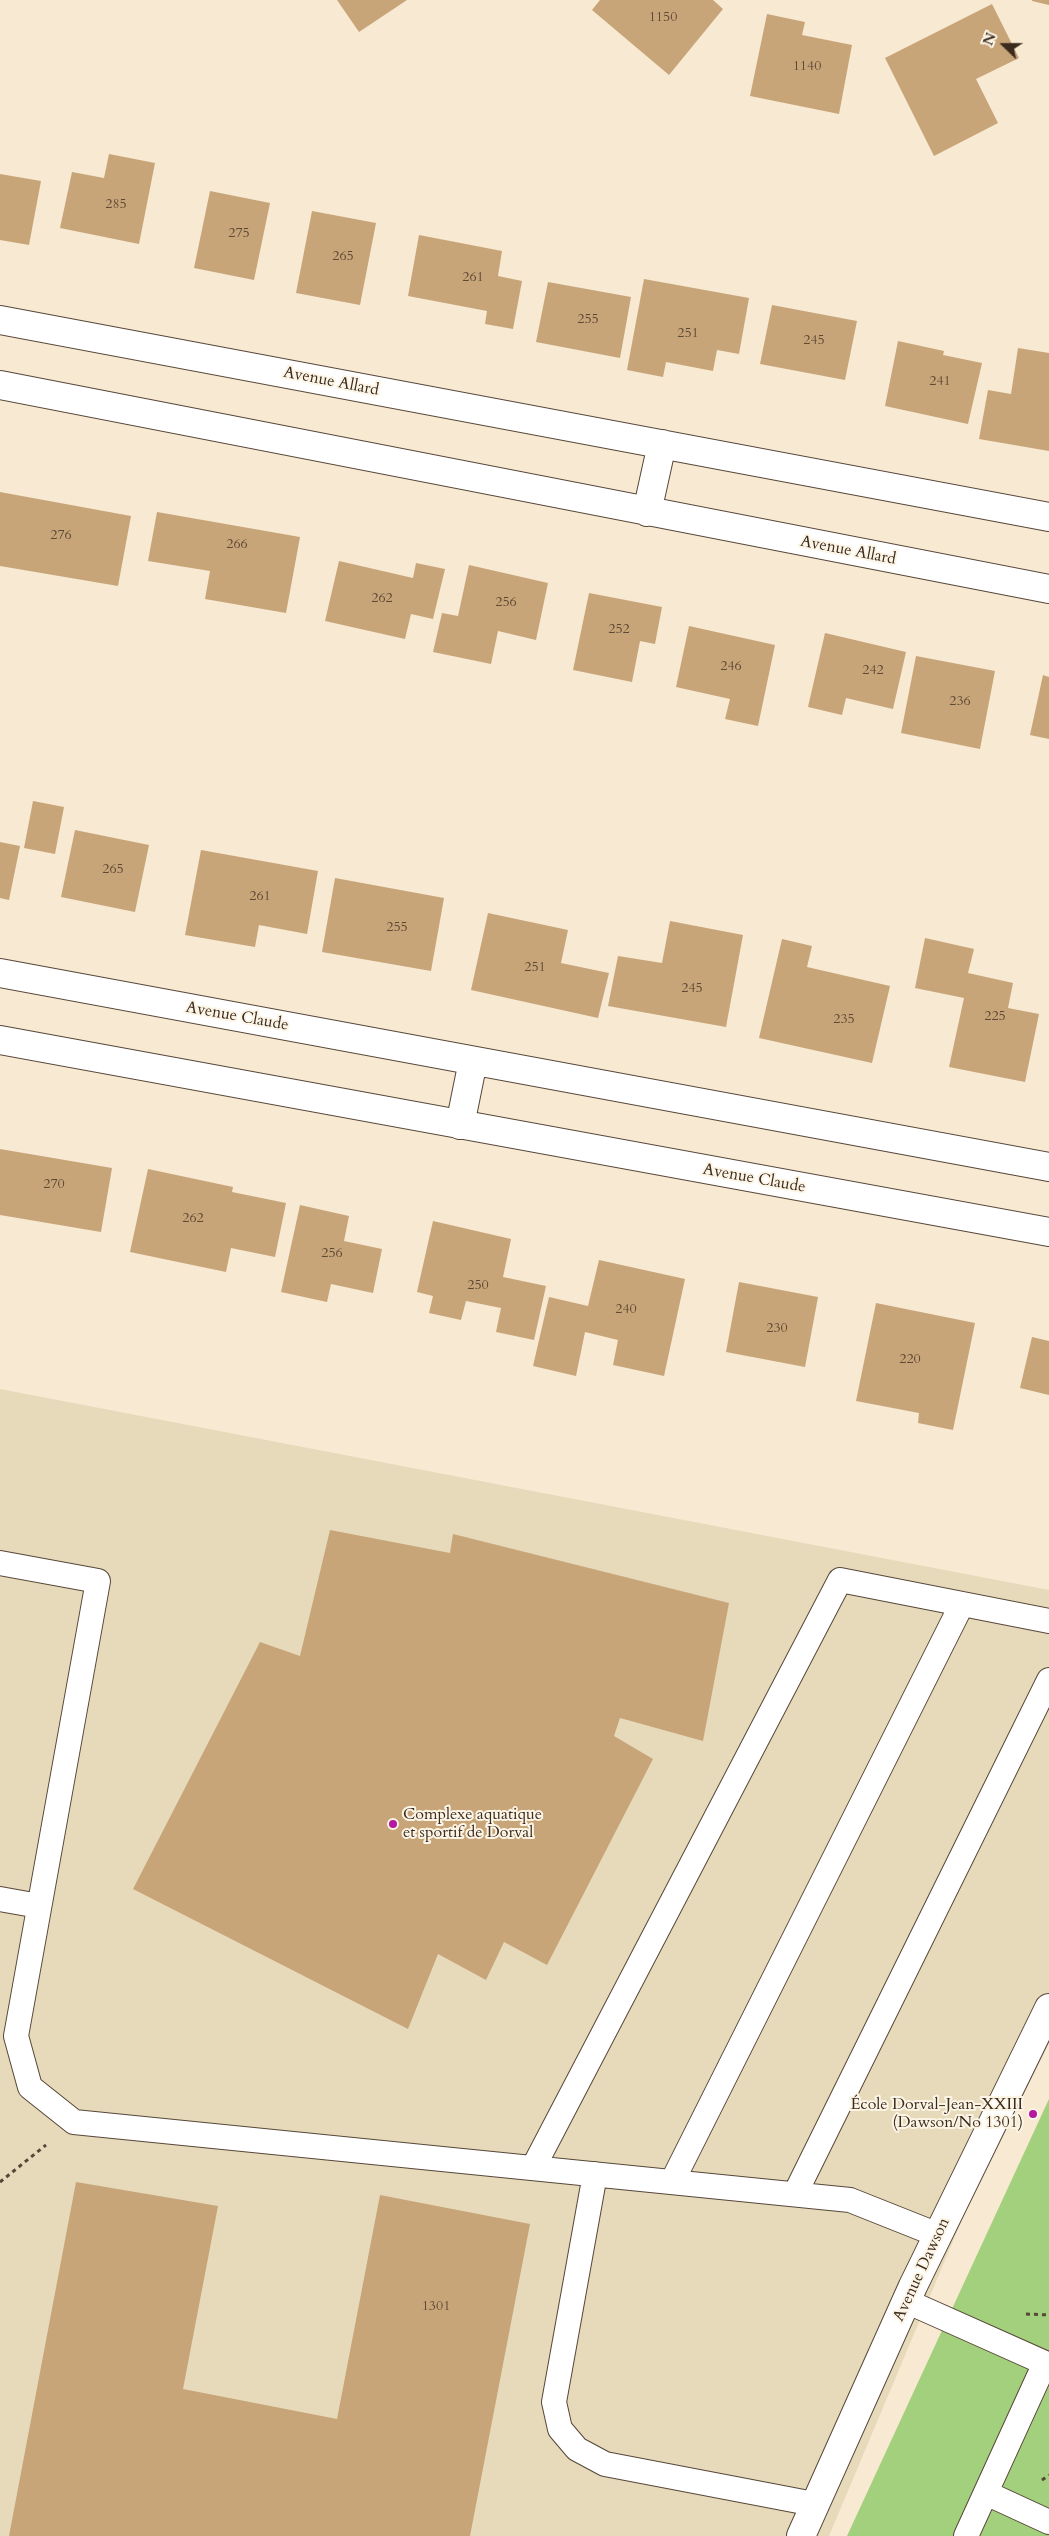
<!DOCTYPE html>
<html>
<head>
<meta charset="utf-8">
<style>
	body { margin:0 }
	#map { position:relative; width:1049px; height:2536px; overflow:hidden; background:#f7e9d2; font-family:Cardo,serif }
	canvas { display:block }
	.north { position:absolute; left:979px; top:20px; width:50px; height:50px; -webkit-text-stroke:4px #fcf5e5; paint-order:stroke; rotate:292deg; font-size:14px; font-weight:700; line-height:20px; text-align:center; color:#3b2a1e }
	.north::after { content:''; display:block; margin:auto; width:18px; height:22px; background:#3b2a1e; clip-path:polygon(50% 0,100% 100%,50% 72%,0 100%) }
</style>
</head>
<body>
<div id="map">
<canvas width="1049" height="2536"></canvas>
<div class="north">N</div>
</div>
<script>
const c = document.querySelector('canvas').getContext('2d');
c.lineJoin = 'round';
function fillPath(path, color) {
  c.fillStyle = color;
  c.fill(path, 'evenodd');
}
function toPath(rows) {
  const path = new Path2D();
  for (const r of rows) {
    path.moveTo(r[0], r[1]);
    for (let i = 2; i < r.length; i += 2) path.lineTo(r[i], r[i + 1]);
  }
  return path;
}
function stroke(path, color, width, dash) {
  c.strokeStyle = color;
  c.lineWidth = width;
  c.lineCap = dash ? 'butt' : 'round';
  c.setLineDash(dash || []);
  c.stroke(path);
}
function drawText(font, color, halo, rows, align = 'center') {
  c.font = font + ' Cardo,serif';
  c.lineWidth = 4;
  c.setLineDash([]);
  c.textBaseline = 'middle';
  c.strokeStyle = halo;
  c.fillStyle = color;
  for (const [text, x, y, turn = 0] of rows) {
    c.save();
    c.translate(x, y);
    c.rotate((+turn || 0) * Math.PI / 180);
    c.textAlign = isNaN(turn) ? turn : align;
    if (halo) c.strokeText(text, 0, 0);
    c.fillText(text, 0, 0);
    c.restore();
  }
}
fillPath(toPath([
	[0,1389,1049,1590,1049,2013,829,2536,0,2536]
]), '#e6daba');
fillPath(toPath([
	[1049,2099,1049,2536,847,2536]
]), '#a3d07d');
fillPath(toPath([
	[337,0,407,0,359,32],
	[600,0,713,0,723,9,669,75,592,10],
	[1032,0,1049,0,1049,5,1032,1],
	[992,4,1019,58,976,79,998,123,934,156,885,58],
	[767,14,805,22,802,35,852,45,839,114,750,96],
	[109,154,155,163,139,244,60,228,72,172,104,178],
	[0,174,41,181,29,245,0,240],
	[210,191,270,203,254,280,194,268],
	[312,211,376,223,360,305,296,293],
	[419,235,502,251,498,276,522,281,513,329,485,324,487,311,408,296],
	[644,279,749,298,739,354,717,350,713,371,666,362,663,377,627,370],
	[548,282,631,297,620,358,536,342],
	[772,305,857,321,845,380,760,364],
	[898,341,944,351,943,355,982,363,968,424,885,406],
	[1018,348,1049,353,1049,451,979,439,988,390,1011,394],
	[0,492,131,516,118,586,0,566],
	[157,512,300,537,286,613,205,599,210,571,148,561],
	[339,561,413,578,416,563,445,569,433,619,411,614,405,639,325,621],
	[469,565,548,583,536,640,498,631,491,664,433,652,442,613,458,616],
	[589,593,662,607,655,644,640,641,632,682,573,670],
	[689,626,775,645,758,726,725,719,730,699,676,687],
	[825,633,906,652,893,709,846,698,842,715,808,707],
	[916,656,995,671,980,749,901,733],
	[1043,675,1049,677,1049,739,1030,735],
	[33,801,64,807,55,854,24,848],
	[75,830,149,845,135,912,61,897],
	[0,842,20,846,9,900,0,898],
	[201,850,318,871,307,934,259,925,255,947,185,935],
	[335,878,444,898,431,971,322,952],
	[488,913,568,930,561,963,609,973,598,1018,471,990],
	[670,921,743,935,726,1027,608,1006,618,956,662,963],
	[925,938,974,949,968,973,1013,983,1008,1008,1039,1014,1025,1082,949,1067,964,998,915,988],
	[782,939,812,946,807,967,890,986,872,1063,759,1038],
	[0,1149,112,1168,101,1232,0,1215],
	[148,1169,233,1187,232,1192,286,1203,275,1257,231,1248,226,1272,130,1252],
	[300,1205,349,1216,344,1241,382,1249,373,1293,331,1284,327,1302,281,1292],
	[433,1221,511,1239,503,1277,546,1286,534,1340,496,1332,501,1308,466,1301,461,1320,429,1313,433,1296,417,1292],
	[599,1260,685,1279,664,1376,613,1365,618,1340,585,1332,576,1376,533,1366,549,1297,588,1306],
	[739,1282,818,1297,805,1367,726,1352],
	[876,1303,975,1323,953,1430,918,1423,919,1413,856,1401],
	[1032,1337,1049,1341,1049,1395,1020,1388],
	[330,1530,450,1553,453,1534,729,1603,703,1741,620,1718,614,1736,653,1759,547,1965,504,1942,486,1980,438,1954,408,2029,133,1889,260,1642,300,1656],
	[76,2182,218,2206,183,2389,337,2419,380,2195,530,2224,470,2536,9,2536]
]), '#c8a579');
const lane = toPath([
	[0,1563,98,1581,16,2036,30,2087,74,2122,850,2200,938,2235],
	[0,1899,39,1906],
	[533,2168,840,1580,1049,1621],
	[595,2174,554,2402,560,2429,577,2449,605,2464,814,2504],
	[672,2182,962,1604],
	[795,2194,1049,1680],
	[906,2301,1045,2363,966,2536],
	[986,2493,1049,2522]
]);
const street = toPath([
	[0,320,1049,517],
	[0,385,1049,589],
	[647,512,662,444],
	[0,973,1049,1167],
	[0,1040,1049,1232],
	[460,1125,473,1061],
	[801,2536,913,2286,1049,2008]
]);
stroke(lane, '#574739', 26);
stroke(street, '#574739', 30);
stroke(toPath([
	[0,2182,46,2145],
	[1026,2314,1049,2315],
	[1042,2480,1049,2475]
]), '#574739', 3, [4, 4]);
stroke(lane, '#fff', 24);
stroke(street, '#fff', 28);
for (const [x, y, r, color] of [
	[393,1824,5,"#b5179e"],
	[1033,2114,5,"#b5179e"]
]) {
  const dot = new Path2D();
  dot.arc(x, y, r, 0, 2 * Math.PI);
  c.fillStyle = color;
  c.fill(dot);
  stroke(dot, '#fcf5e5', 2);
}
drawText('14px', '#5e4935', null, [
	["1150",663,18],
	["1140",807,67],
	["285",116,205],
	["275",239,234],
	["265",343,257],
	["261",473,278],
	["255",588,320],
	["251",688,334],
	["245",814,341],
	["241",940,382],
	["276",61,536],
	["266",237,545],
	["262",382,599],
	["256",506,603],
	["252",619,630],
	["246",731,667],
	["242",873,671],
	["236",960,702],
	["265",113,870],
	["261",260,897],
	["255",397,928],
	["251",535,968],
	["245",692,989],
	["225",995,1017],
	["235",844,1020],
	["270",54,1185],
	["262",193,1219],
	["256",332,1254],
	["250",478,1286],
	["240",626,1310],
	["230",777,1329],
	["220",910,1360],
	["1301",436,2307]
]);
drawText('16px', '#3b2a1e', '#fcf5e5', [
	["Avenue Allard",331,382,11],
	["Avenue Allard",848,551,11],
	["Avenue Claude",237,1017,10],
	["Avenue Claude",754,1179,10],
	["Avenue Dawson",922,2270,-65]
]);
drawText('16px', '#3b2a1e', '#fcf5e5', [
	["Complexe aquatique",403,1815],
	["et sportif de Dorval",403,1833],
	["École Dorval-Jean-XXIII",1023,2105,"right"],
	["(Dawson/No 1301)",1023,2123,"right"]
], 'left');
</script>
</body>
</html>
